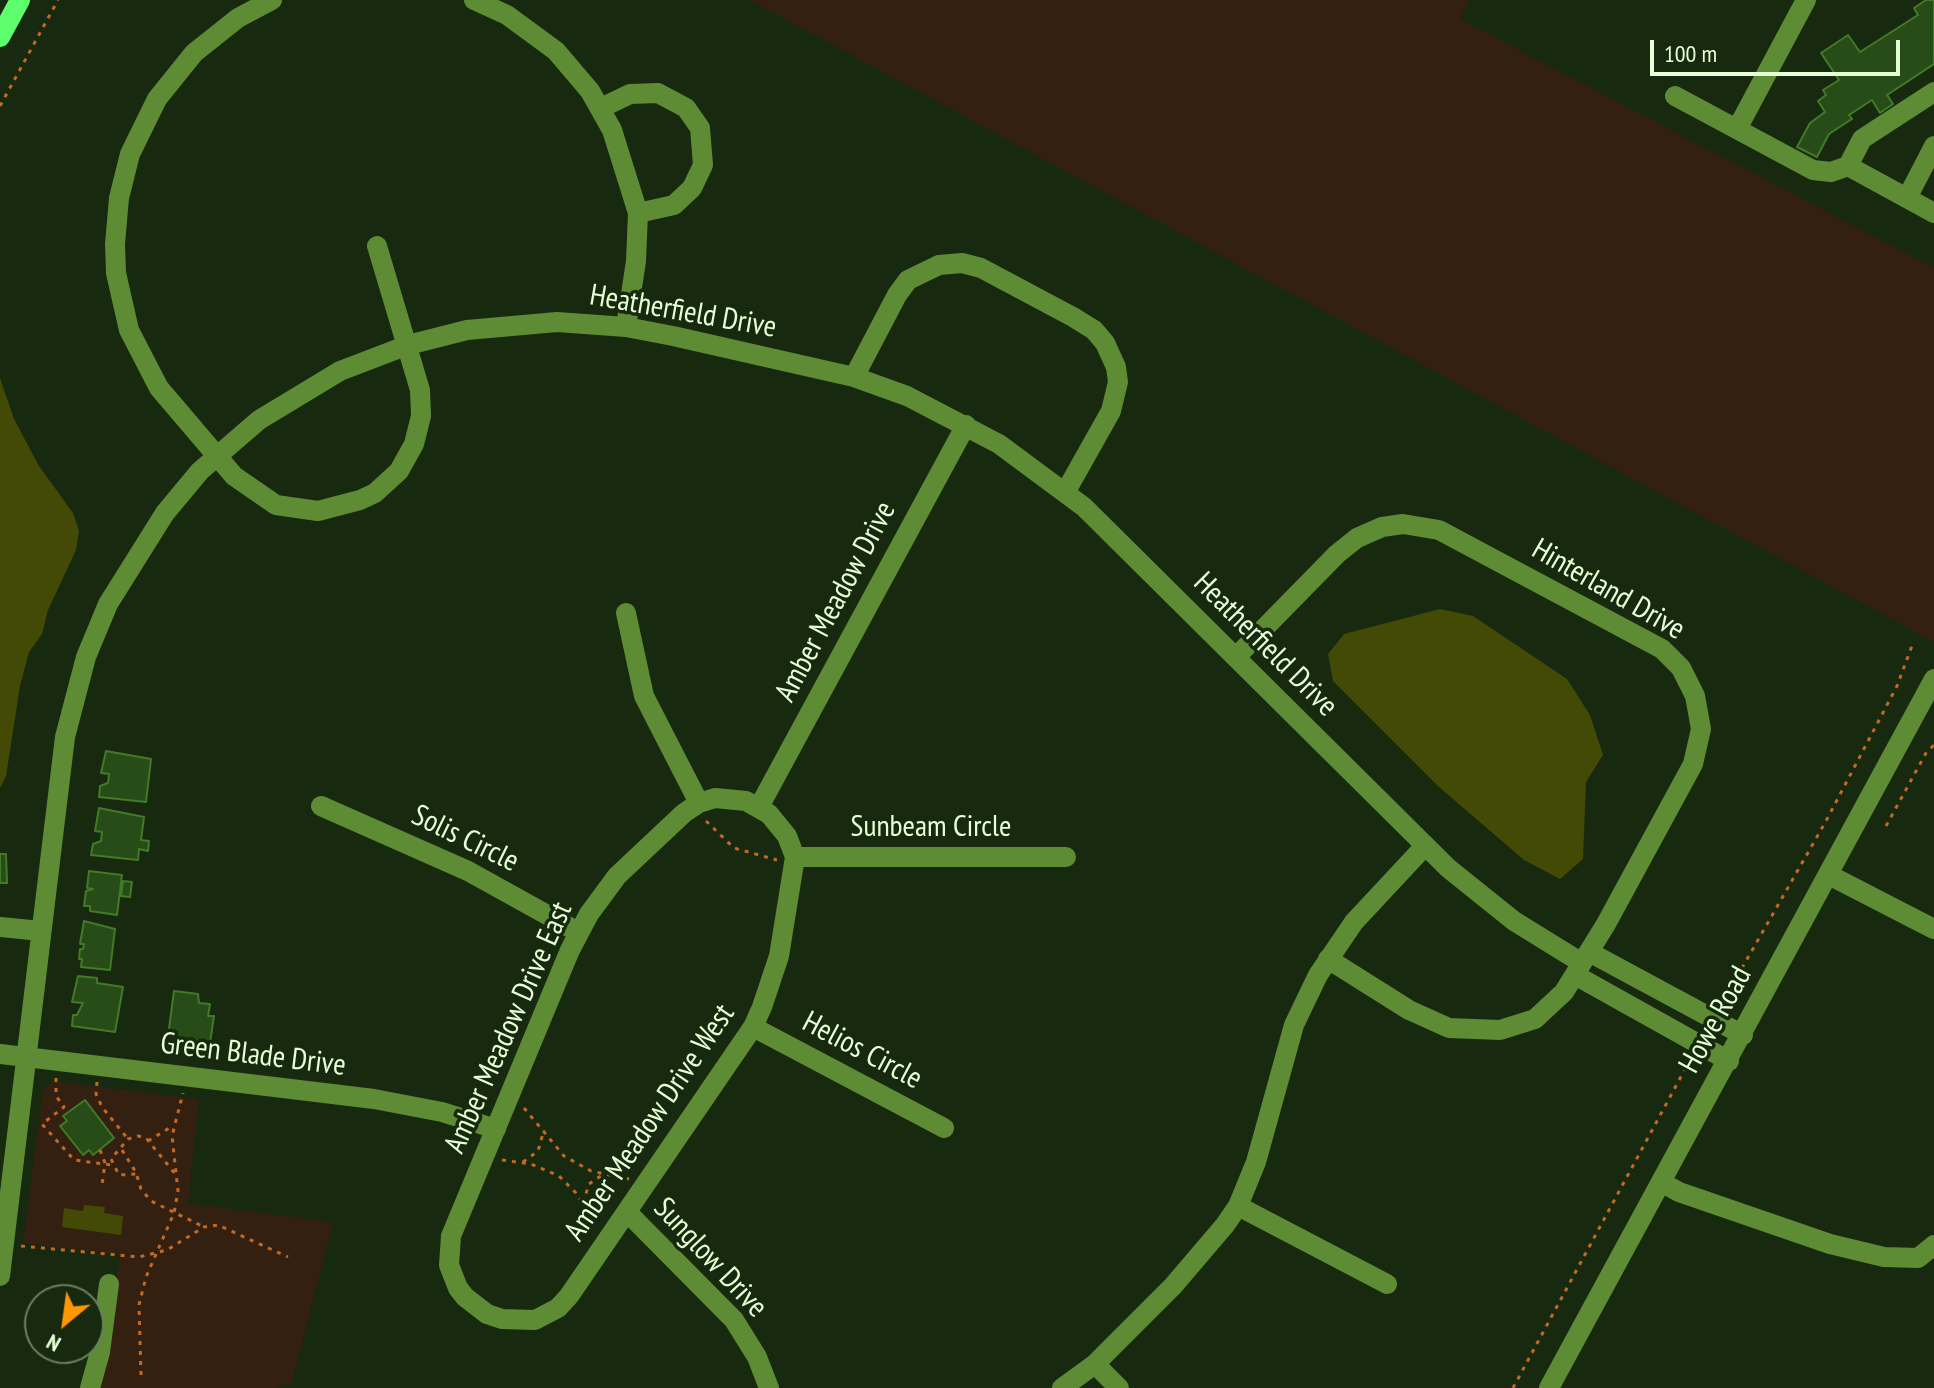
<!DOCTYPE html>
<html>
<head>
<meta charset="utf-8">
<style>
	body { margin:0 }
	#map { position:relative; width:1934px; height:1388px; overflow:hidden; background:#17290e; font-family:"PT Sans Narrow",sans-serif }
	canvas { display:block }
	.north { position:absolute; left:24px; top:1284px; width:80px; height:80px; box-sizing:border-box; background:#17290e; border:2px solid #6a7f5e; border-radius:50%; rotate:209deg; font-size:22px; font-weight:700; line-height:32px; text-align:center; color:#e6ffd6 }
	.north::after { content:''; display:block; margin:auto; width:28px; height:36px; background:#ff9602; clip-path:polygon(50% 0,100% 100%,50% 72%,0 100%) }
	.scale { position:absolute; left:1650px; top:40px; width:250px; height:36px; box-sizing:border-box; border:4px solid #e6ffd6; border-top:0; padding-left:10px; font-size:24px; line-height:28px; white-space:nowrap; color:#e6ffd6; -webkit-text-stroke:6px #17290e; paint-order:stroke }
</style>
</head>
<body>
<div id="map">
<canvas width="1934" height="1388"></canvas>
<div class="north">N</div>
<div class="scale">100 m</div>
</div>
<script>
const c = document.querySelector('canvas').getContext('2d');
c.lineJoin = 'round';
function fillPath(path, color) {
  c.fillStyle = color;
  c.fill(path, 'evenodd');
}
function toPath(rows) {
  const path = new Path2D();
  for (const r of rows) {
    path.moveTo(r[0], r[1]);
    for (let i = 2; i < r.length; i += 2) path.lineTo(r[i], r[i + 1]);
  }
  return path;
}
function stroke(path, color, width, dash) {
  c.strokeStyle = color;
  c.lineWidth = width;
  c.lineCap = dash ? 'butt' : 'round';
  c.setLineDash(dash || []);
  c.stroke(path);
}
function drawText(font, color, halo, rows, align = 'center') {
  c.font = font + ' "PT Sans Narrow",sans-serif';
  c.lineWidth = 7;
  c.setLineDash([]);
  c.textBaseline = 'middle';
  c.strokeStyle = halo;
  c.fillStyle = color;
  for (const [text, x, y, turn = 0] of rows) {
    c.save();
    c.translate(x, y);
    c.rotate((+turn || 0) * Math.PI / 180);
    c.textAlign = isNaN(turn) ? turn : align;
    if (halo) c.strokeText(text, 0, 0);
    c.fillText(text, 0, 0);
    c.restore();
  }
}
fillPath(toPath([
	[750,0,1469,0,1460,19,1934,268,1934,642],
	[52,1081,199,1099,188,1203,333,1222,292,1383,275,1388,99,1388,106,1363,120,1255,23,1243,43,1091]
]), '#342010');
fillPath(toPath([
	[0,378,14,419,39,466,73,513,79,531,76,550,48,610,42,634,29,652,20,686,6,776,0,788],
	[1440,609,1473,616,1567,679,1590,715,1603,755,1586,782,1583,859,1560,879,1524,860,1439,787,1333,681,1328,654,1344,634],
	[84,1205,105,1207,104,1213,123,1216,121,1235,62,1227,64,1208,83,1211]
]), '#424a06');
const building = toPath([
	[1926,0,1934,0,1934,64,1887,95,1893,104,1880,113,1872,100,1849,115,1852,119,1829,134,1817,157,1797,147,1810,123,1825,112,1818,101,1826,95,1823,90,1839,80,1821,53,1848,35,1860,52,1918,15,1914,8,1926,0],
	[106,751,151,759,146,802,99,797,100,786,108,783,109,774,101,773,106,751],
	[99,808,144,817,141,840,149,841,148,851,139,849,138,860,91,855,93,844,101,841,102,832,95,831,99,808],
	[0,854,6,854,7,883,0,883,0,854],
	[89,871,122,875,117,915,90,911,90,906,84,906,86,891,93,889,87,888,89,871],
	[123,881,132,882,130,897,121,896,123,881],
	[84,921,115,929,110,970,81,967,82,959,79,959,80,949,83,949,84,944,80,944,84,921],
	[78,976,97,978,97,983,123,987,115,1032,72,1026,73,1015,77,1015,83,1003,72,1002,78,976],
	[174,991,198,994,199,1003,210,1004,208,1016,214,1016,210,1043,168,1036,174,991],
	[85,1100,114,1138,93,1155,89,1150,83,1155,60,1126,67,1121,63,1116,85,1100]
]);
fillPath(building, '#284c18');
stroke(building, '#427a28', 2);
stroke(toPath([
	[0,106,58,0],
	[706,821,734,848,777,860],
	[1886,826,1926,753,1934,745],
	[1722,1003,1826,821,1897,686,1913,643],
	[56,1078,56,1096,64,1107,42,1124,74,1160,111,1165],
	[97,1082,96,1094,102,1107,128,1139],
	[524,1108,564,1156,591,1171,629,1179],
	[148,1141,171,1127],
	[100,1150,105,1163,102,1185],
	[122,1150,137,1174,119,1175,111,1159,128,1139,138,1136,146,1138,176,1175],
	[502,1160,531,1164,559,1176,576,1193,595,1223],
	[523,1162,538,1151,544,1130],
	[137,1176,141,1189,151,1201,204,1227],
	[583,1203,589,1184,605,1173],
	[21,1246,139,1257,167,1250,204,1227,218,1225,288,1257],
	[141,1375,139,1305,146,1277,174,1213,178,1191,172,1136,183,1093],
	[1513,1388,1691,1058]
]), '#c46925', 3, [4, 6]);
stroke(toPath([
	[272,0,238,18,194,53,157,99,130,154,119,198,115,244,116,273,129,330,159,388,234,476,276,505,318,511,360,500,375,493,399,471,414,444,421,416,420,390,377,246],
	[474,0,507,15,556,51,590,91,612,130,638,213,636,261,626,327],
	[1675,96,1813,170,1831,172,1848,166,1934,213],
	[601,108,630,94,658,93,686,108,700,128,703,165,692,188,674,205,638,213],
	[1737,129,1806,0],
	[1848,166,1862,139,1934,92],
	[1907,198,1934,146],
	[854,377,897,295,908,280,939,265,962,263,981,268,1073,317,1094,330,1105,343,1116,367,1118,382,1111,411,1066,491],
	[626,613,644,696,699,803],
	[1236,657,1337,554,1357,538,1382,527,1403,524,1439,530,1662,649,1681,668,1695,696,1701,729,1693,764,1606,924,1564,992,1535,1019,1500,1030,1449,1028,1409,1010,1328,959],
	[715,798,746,801,769,814,787,836,795,857,779,956,762,1007,753,1027,569,1296,558,1308,535,1320,502,1319,487,1314,465,1297,458,1288,449,1265,451,1236,570,950,589,914,617,876,684,813,699,803,715,798],
	[321,806,468,871,578,932],
	[759,807,966,425],
	[795,857,1066,857],
	[1829,875,1934,929],
	[0,927,41,931],
	[1589,952,1743,1035],
	[1575,975,1729,1061],
	[753,1027,944,1128],
	[0,1054,374,1099,442,1112,496,1129],
	[1661,1182,1679,1192,1830,1244,1884,1257,1918,1258,1934,1245],
	[1238,1206,1387,1284],
	[627,1212,734,1320,757,1357,769,1388],
	[0,1276,65,737,86,657,108,604,165,513,200,471,259,420,340,371,408,345,467,330,557,322,626,327,673,336,854,377,907,396,999,444,1084,507,1448,868,1514,921,1582,963],
	[1095,1364,1119,1388],
	[90,1388,100,1352,109,1284],
	[1062,1388,1095,1364,1173,1286,1225,1225,1238,1206,1256,1162,1294,1025,1318,975,1354,922,1424,847],
	[1549,1388,1934,679]
]), '#5e8c35', 20);
stroke(toPath([
	[0,37,20,0]
]), '#5dff6f', 20);
drawText('30px', '#e6ffd6', '#17290e', [
	["Heatherfield Drive",683,312,10],
	["Hinterland Drive",1608,590,30],
	["Amber Meadow Drive",836,602,-62],
	["Heatherfield Drive",1265,645,45],
	["Sunbeam Circle",931,827],
	["Solis Circle",465,839,26],
	["Howe Road",1716,1020,-61],
	["Amber Meadow Drive East",509,1028,-66],
	["Helios Circle",862,1051,28],
	["Green Blade Drive",253,1055,7],
	["Amber Meadow Drive West",650,1123,-56],
	["Sunglow Drive",710,1258,47]
]);
</script>
</body>
</html>
